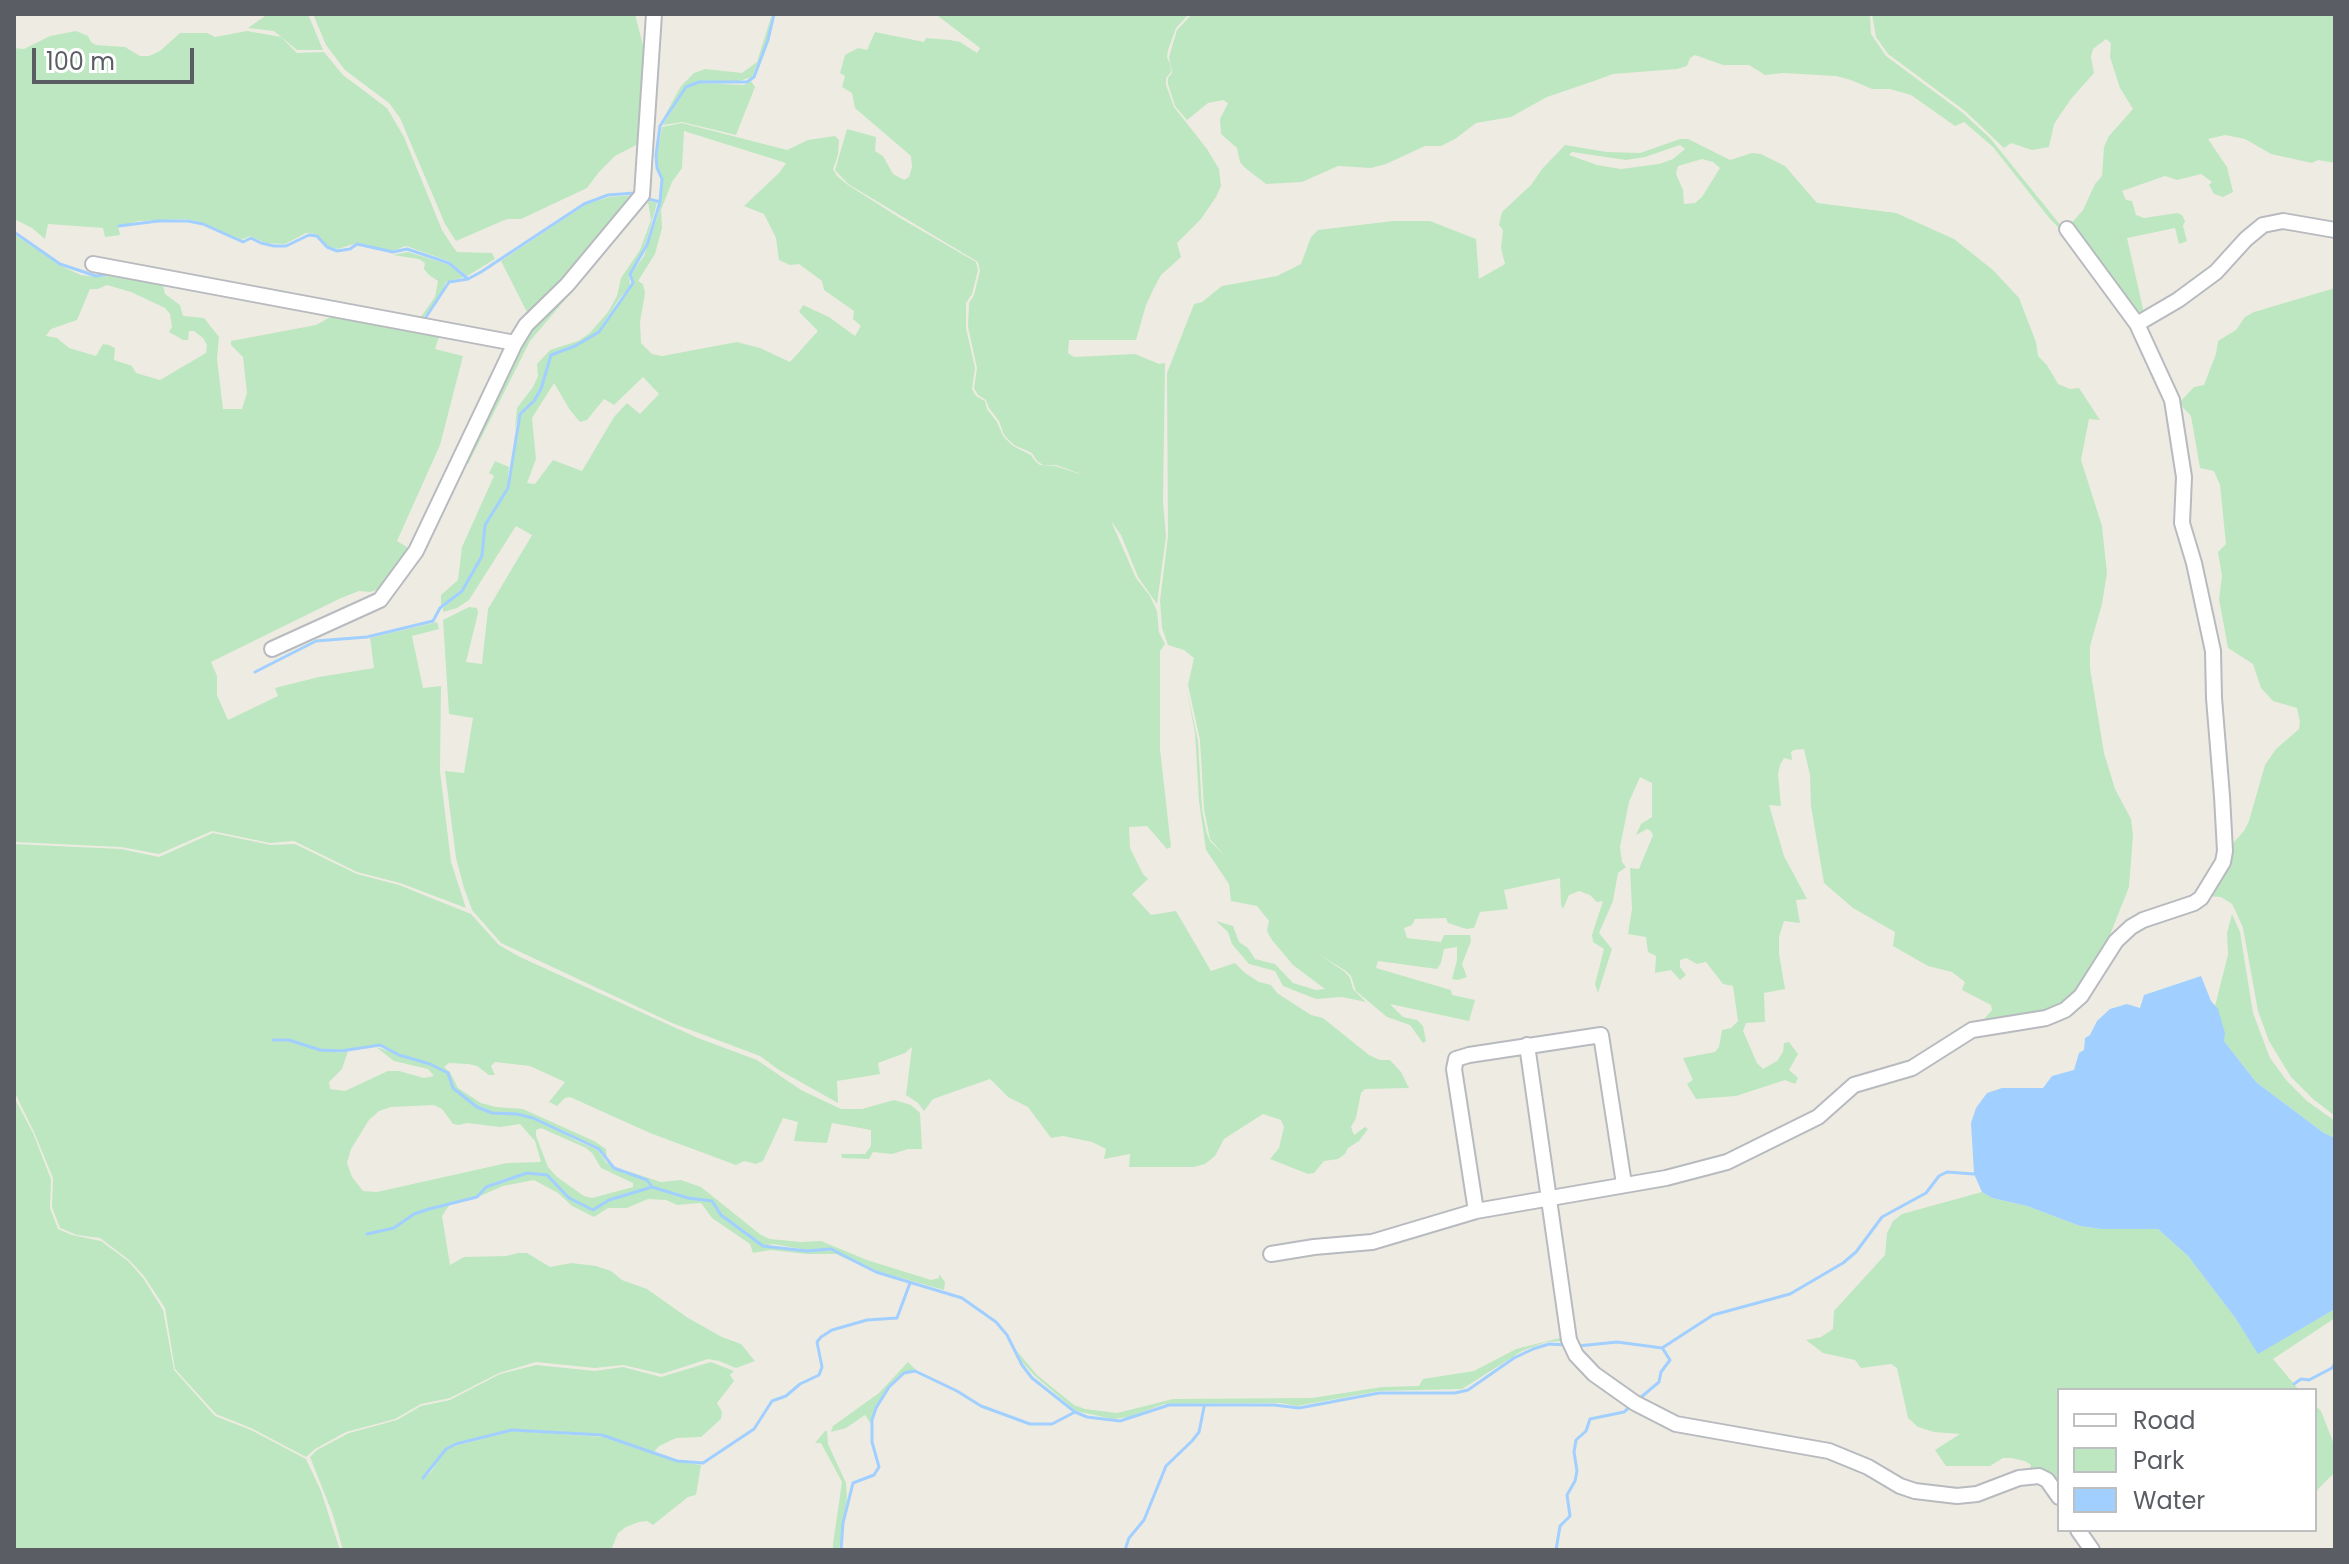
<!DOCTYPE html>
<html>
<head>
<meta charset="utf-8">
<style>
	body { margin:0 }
	#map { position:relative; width:2349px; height:1564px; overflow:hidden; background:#eeece2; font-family:Poppins,sans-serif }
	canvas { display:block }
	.frame { position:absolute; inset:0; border:16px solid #5a5e64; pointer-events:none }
	.legend { position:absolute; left:2057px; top:1388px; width:260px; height:144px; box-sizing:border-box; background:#fff; border:2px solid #bdbfc1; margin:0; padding:10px 14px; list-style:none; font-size:24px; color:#5a5e64 }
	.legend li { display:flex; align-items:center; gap:16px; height:40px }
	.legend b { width:40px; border:2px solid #bdbfc1 }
	.scale { position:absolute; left:32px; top:48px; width:162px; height:36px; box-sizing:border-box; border:4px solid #5a5e64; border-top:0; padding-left:10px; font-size:24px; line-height:28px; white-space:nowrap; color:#5a5e64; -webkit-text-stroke:6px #fff; paint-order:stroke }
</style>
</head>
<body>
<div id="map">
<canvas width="2349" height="1564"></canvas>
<div class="frame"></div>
<ul class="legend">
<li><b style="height:10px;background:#fff"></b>Road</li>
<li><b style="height:22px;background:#bde7c0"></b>Park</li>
<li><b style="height:22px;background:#a1cfff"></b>Water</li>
</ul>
<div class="scale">100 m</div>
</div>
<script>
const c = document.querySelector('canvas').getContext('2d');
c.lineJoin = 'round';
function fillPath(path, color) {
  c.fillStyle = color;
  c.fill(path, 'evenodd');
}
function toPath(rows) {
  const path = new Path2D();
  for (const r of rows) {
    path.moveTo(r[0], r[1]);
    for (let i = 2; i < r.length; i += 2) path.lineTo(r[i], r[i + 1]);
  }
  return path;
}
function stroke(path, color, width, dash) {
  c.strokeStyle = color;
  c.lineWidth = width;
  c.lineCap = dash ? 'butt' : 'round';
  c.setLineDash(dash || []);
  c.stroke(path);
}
fillPath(toPath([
	[268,14,308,14,323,50,297,50,274,31,248,28],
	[313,14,635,14,646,57,640,143,615,156,599,172,587,188,521,219,507,219,456,241,445,224,400,118,389,103,345,70,326,45],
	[772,14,768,39,752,77,736,82,699,81,687,85,659,126,681,86,694,73,705,69,742,73,757,62],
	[940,14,1189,14,1176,28,1168,50,1167,57,1170,64,1171,72,1166,78,1166,85,1174,107,1207,149,1219,169,1221,186,1216,197,1201,219,1177,243,1181,257,1161,275,1154,288,1146,305,1136,340,1069,340,1068,353,1074,357,1135,354,1159,364,1165,363,1163,501,1166,536,1157,604,1138,577,1121,535,1111,521,1136,578,1150,596,1157,611,1159,632,1165,644,1160,651,1160,749,1171,847,1167,849,1147,826,1129,827,1130,848,1143,874,1148,879,1132,894,1151,915,1176,911,1211,971,1235,963,1245,973,1259,982,1271,985,1277,993,1311,1015,1323,1018,1369,1055,1380,1060,1390,1060,1401,1072,1409,1088,1365,1089,1361,1093,1356,1118,1351,1127,1354,1135,1365,1127,1368,1129,1359,1141,1348,1148,1345,1154,1338,1159,1324,1161,1314,1173,1308,1174,1270,1159,1279,1148,1284,1127,1281,1120,1263,1114,1224,1139,1215,1156,1205,1164,1194,1167,1129,1167,1130,1154,1104,1159,1106,1149,1092,1142,1063,1136,1051,1138,1028,1107,1008,1097,990,1079,933,1099,924,1111,918,1103,906,1095,912,1047,905,1053,878,1063,880,1074,837,1081,838,1103,779,1070,760,1056,672,1023,501,943,472,910,464,888,456,858,445,771,464,773,473,718,449,714,443,620,469,607,477,608,478,613,466,662,482,664,488,609,532,535,516,526,469,600,457,608,443,612,443,608,463,591,471,572,483,556,486,525,509,488,521,414,534,401,542,389,547,364,540,390,532,402,519,413,515,429,517,408,533,387,538,376,537,364,550,350,578,341,590,333,608,312,617,296,621,278,640,250,651,220,648,202,530,341,468,464,464,462,529,331,644,200,657,203,644,250,629,273,630,286,619,299,598,332,573,347,599,333,634,283,631,274,644,256,659,212,663,179,657,168,657,155,662,127,682,123,787,150,808,140,835,136,839,140,838,155,833,169,837,176,848,185,900,218,976,262,978,270,972,294,966,303,966,328,975,368,972,389,976,396,985,401,987,409,997,422,1003,436,1013,446,1031,455,1036,462,1040,465,1055,466,1086,476,1056,465,1043,465,1037,461,1032,453,1014,445,1004,435,999,421,989,408,986,400,978,395,974,388,977,368,968,327,969,303,974,295,980,271,978,262,848,184,835,170,847,129,876,137,875,151,883,156,893,174,904,180,909,177,912,167,911,156,855,108,852,93,842,87,845,76,840,73,845,55,858,48,867,50,875,32,924,42,926,38,950,40,960,42,977,53,980,48,938,16],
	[684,131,786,163,779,173,744,206,764,214,776,238,779,260,790,265,799,264,822,281,824,290,854,311,853,319,861,326,855,336,829,317,803,305,799,312,818,331,790,362,760,348,737,342,662,356,652,354,641,343,640,322,645,293,643,284,638,281,655,254,662,228,661,210,672,182,682,168],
	[643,377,659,394,640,414,627,403,614,417,582,471,553,460,535,484,527,483,536,459,532,418,554,383,570,410,580,422,587,420,604,399,614,405],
	[1192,14,1870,14,1871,34,1886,56,1963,113,1990,138,2134,316,2170,397,2178,461,2165,395,2126,317,2094,278,2067,236,2050,219,1993,147,1964,122,1955,126,1911,95,1890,89,1872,89,1851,80,1836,76,1783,73,1765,75,1749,65,1723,65,1695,55,1690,58,1687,66,1677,69,1613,74,1594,81,1547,97,1511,117,1476,123,1455,139,1441,146,1425,146,1386,164,1371,168,1338,166,1302,182,1266,184,1244,167,1240,162,1237,148,1221,134,1220,119,1228,103,1223,100,1208,103,1187,120,1175,106,1168,84,1168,78,1172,73,1169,57,1177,30],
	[1872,14,2335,14,2335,163,2318,160,2312,163,2271,154,2245,139,2225,135,2208,139,2227,167,2233,192,2223,197,2214,194,2209,185,2212,182,2201,174,2177,180,2165,176,2122,191,2126,200,2132,201,2136,215,2144,218,2177,213,2182,215,2185,221,2183,226,2187,241,2179,244,2175,228,2127,238,2144,313,2140,315,2068,227,2083,210,2095,184,2102,176,2104,147,2109,136,2133,109,2120,88,2110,57,2111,43,2106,39,2093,49,2091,57,2094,73,2071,99,2054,124,2049,147,2032,150,2011,143,2004,148,1965,111,1888,54,1876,37],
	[76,31,88,36,91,42,96,45,125,47,140,56,149,56,160,51,180,33,207,33,215,37,247,31,281,37,297,53,324,52,343,75,387,108,404,137,442,230,451,244,457,252,492,253,495,259,467,276,449,261,406,246,392,251,357,243,338,249,327,246,316,234,306,233,285,244,266,243,250,236,241,240,201,222,186,219,139,221,118,226,120,235,105,237,103,228,48,224,45,239,32,228,14,219,14,48,24,49,50,36],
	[751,81,755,87,736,135,682,122,663,125,687,87,699,83,744,85],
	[1680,139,1688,139,1730,160,1752,153,1761,154,1785,166,1817,203,1896,213,1954,239,1993,270,2019,298,2036,342,2038,356,2047,365,2058,384,2070,389,2079,388,2100,420,2089,419,2081,460,2102,526,2107,573,2102,604,2090,646,2090,668,2104,753,2115,789,2131,819,2133,835,2129,887,2106,945,2075,999,2048,1014,1979,1025,1992,1010,1991,1005,1962,990,1965,982,1952,972,1928,966,1893,946,1895,932,1853,908,1824,883,1811,806,1810,775,1804,749,1794,750,1791,752,1792,760,1784,758,1780,765,1778,774,1781,806,1769,805,1784,856,1807,899,1796,900,1800,923,1784,921,1779,937,1779,954,1785,989,1764,993,1765,1022,1746,1023,1743,1031,1757,1063,1763,1069,1777,1061,1783,1052,1784,1043,1789,1042,1798,1054,1789,1070,1798,1078,1795,1084,1785,1080,1736,1096,1696,1099,1687,1084,1693,1080,1683,1058,1715,1052,1719,1047,1722,1030,1731,1028,1738,1021,1733,986,1723,984,1706,962,1697,964,1686,958,1680,960,1680,967,1686,975,1680,980,1671,970,1655,973,1656,956,1648,952,1646,937,1628,934,1632,909,1630,868,1639,869,1653,835,1651,831,1647,829,1636,835,1641,824,1652,817,1652,783,1640,777,1629,802,1620,847,1622,862,1626,867,1618,873,1613,901,1599,933,1612,949,1598,993,1595,984,1604,949,1593,942,1592,935,1603,901,1597,902,1590,895,1579,891,1569,895,1563,909,1561,905,1560,878,1504,890,1508,909,1480,912,1474,928,1466,929,1448,923,1446,918,1415,919,1412,925,1404,928,1407,938,1441,942,1444,935,1470,935,1471,941,1462,964,1467,977,1458,980,1452,979,1457,960,1457,947,1444,949,1441,963,1437,969,1378,961,1376,968,1451,990,1452,995,1475,1000,1469,1021,1390,1004,1403,1017,1417,1020,1423,1026,1426,1041,1423,1043,1410,1025,1387,1017,1356,991,1351,976,1346,971,1320,955,1345,972,1350,978,1353,989,1366,1002,1342,997,1316,999,1283,986,1275,971,1249,964,1232,944,1228,932,1216,921,1233,926,1239,942,1248,948,1255,959,1275,964,1293,983,1316,990,1325,989,1293,965,1272,940,1267,931,1269,921,1257,906,1231,901,1229,884,1206,850,1199,801,1195,733,1186,686,1198,741,1202,810,1207,834,1210,841,1224,855,1210,839,1204,809,1200,740,1188,685,1194,658,1184,650,1168,645,1162,628,1160,601,1168,536,1167,373,1194,304,1202,302,1222,286,1277,276,1301,264,1311,237,1318,230,1393,221,1430,221,1476,239,1479,279,1505,264,1501,248,1503,230,1499,225,1502,212,1531,185,1542,169,1565,145,1607,152,1640,153],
	[1680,145,1685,149,1673,159,1659,164,1621,169,1597,165,1569,155,1572,152,1626,160,1645,157],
	[1702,159,1713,162,1720,168,1702,197,1695,203,1684,204,1683,190,1676,174,1678,166],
	[635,195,577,266,528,314,501,261,585,205,609,197],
	[14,234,61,266,81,275,96,277,110,276,163,285,165,294,180,305,183,316,204,318,219,337,217,359,223,409,242,409,247,393,243,357,231,345,231,341,316,325,332,316,440,334,435,349,463,356,440,445,397,541,412,550,386,587,370,592,359,591,341,598,211,662,217,676,217,695,228,720,278,696,275,688,319,677,374,668,370,638,437,622,439,629,412,636,423,688,441,686,440,771,451,862,466,908,400,883,357,872,294,841,270,843,212,831,159,854,121,847,14,842],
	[107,285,131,292,165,308,170,314,172,327,169,332,183,340,188,340,189,331,194,331,203,338,207,345,206,353,160,380,136,373,132,366,114,360,115,348,109,345,103,344,96,356,69,348,57,338,46,336,51,329,77,320,90,289,98,289],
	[408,252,450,265,464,277,446,282,441,294,420,322,418,321,435,297,438,281,429,275,424,269,425,263,419,259,393,255],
	[2335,288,2335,1116,2313,1099,2291,1077,2269,1041,2258,1011,2243,928,2236,912,2232,904,2221,897,2205,896,2227,850,2244,831,2249,821,2265,765,2276,749,2299,729,2300,722,2297,708,2273,701,2261,688,2253,664,2228,648,2219,599,2222,576,2218,552,2226,544,2220,485,2214,471,2200,468,2191,416,2179,403,2194,387,2204,385,2216,354,2218,341,2236,330,2245,317,2254,312],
	[495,461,509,467,507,488,484,525,481,557,461,590,441,606,441,595,458,580,462,547,494,476,489,473],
	[213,833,271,845,295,844,357,874,399,885,471,914,499,945,520,957,698,1038,757,1060,801,1090,841,1109,862,1109,894,1100,911,1105,920,1113,922,1149,908,1149,892,1154,873,1152,869,1159,842,1158,841,1154,865,1154,871,1146,871,1130,832,1123,827,1143,794,1141,798,1122,783,1118,763,1161,756,1164,744,1161,736,1165,650,1133,570,1097,565,1098,557,1106,549,1102,565,1082,530,1066,495,1062,491,1066,495,1075,489,1075,477,1066,468,1064,449,1063,444,1067,450,1072,458,1088,481,1103,496,1107,523,1109,594,1141,606,1149,607,1160,600,1149,560,1131,575,1140,598,1150,606,1162,625,1174,627,1171,661,1182,681,1180,701,1187,761,1235,770,1239,801,1242,821,1241,867,1260,931,1280,939,1278,939,1274,945,1282,944,1290,877,1271,831,1248,807,1250,773,1244,763,1246,803,1251,837,1251,876,1273,836,1254,807,1254,771,1250,753,1253,750,1244,712,1218,701,1203,677,1205,666,1200,648,1199,627,1208,608,1208,594,1217,572,1206,558,1193,534,1180,503,1186,478,1197,487,1187,510,1177,485,1186,477,1196,429,1208,414,1213,394,1228,366,1234,395,1229,415,1214,450,1204,442,1216,450,1265,464,1257,506,1256,518,1253,527,1253,550,1267,571,1263,596,1266,611,1271,622,1280,647,1289,688,1318,722,1337,741,1344,755,1361,736,1368,719,1361,708,1359,662,1374,623,1365,595,1368,536,1362,499,1373,450,1398,421,1404,395,1419,346,1432,315,1449,306,1457,251,1428,216,1414,175,1369,165,1308,144,1276,129,1260,100,1238,77,1235,60,1228,52,1207,53,1178,34,1132,14,1091,14,844,121,849,159,857],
	[380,1045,398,1054,376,1047,394,1061,428,1069,434,1076,424,1078,399,1071,388,1071,345,1091,330,1089,329,1082,342,1069,348,1051,341,1053,319,1049,341,1051],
	[434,1105,442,1109,453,1124,459,1125,467,1123,500,1127,520,1124,535,1141,541,1162,507,1163,377,1192,363,1191,352,1177,347,1163,351,1149,369,1120,379,1111,391,1107],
	[541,1128,586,1148,592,1153,601,1168,633,1183,633,1187,592,1198,584,1196,557,1177,548,1167,536,1136,536,1130],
	[2232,914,2240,932,2253,1013,2270,1058,2287,1081,2307,1101,2335,1121,2335,1138,2324,1133,2256,1082,2224,1041,2215,1006,2228,955,2227,933],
	[14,1097,33,1133,51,1179,50,1208,58,1229,72,1235,101,1241,128,1261,143,1278,163,1310,174,1370,215,1416,251,1430,306,1459,321,1491,340,1550,14,1550],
	[1982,1192,1992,1198,2027,1206,2080,1226,2101,1229,2158,1229,2188,1256,2236,1319,2258,1353,2335,1309,2335,1318,2273,1359,2299,1390,2059,1390,2059,1487,2029,1473,2031,1465,2025,1461,2011,1458,2003,1458,1990,1466,1946,1466,1935,1450,1960,1434,1934,1432,1918,1427,1908,1418,1897,1368,1891,1364,1861,1368,1855,1360,1823,1353,1806,1340,1821,1337,1833,1329,1834,1311,1885,1255,1887,1233,1893,1221,1902,1214],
	[1564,1337,1564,1341,1546,1342,1522,1351,1462,1389,1379,1391,1297,1406,1280,1403,1164,1404,1129,1417,1113,1419,1076,1411,1035,1376,1023,1363,1016,1350,1037,1375,1074,1405,1085,1409,1117,1413,1173,1399,1312,1398,1382,1387,1419,1386,1423,1379,1474,1371,1516,1349],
	[711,1362,734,1371,730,1375,734,1381,717,1403,722,1412,721,1419,701,1437,676,1438,659,1446,654,1452,602,1434,511,1429,451,1446,445,1450,435,1464,421,1479,430,1473,445,1451,451,1447,513,1431,604,1437,674,1461,701,1465,696,1495,688,1497,653,1525,647,1521,639,1522,626,1527,618,1533,611,1550,343,1550,333,1515,310,1457,317,1450,349,1433,397,1420,421,1406,450,1400,500,1374,536,1365,595,1371,623,1367,661,1377],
	[908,1362,916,1370,902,1374,893,1381,879,1401,871,1424,865,1415,846,1428,831,1432,833,1426,879,1393],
	[2315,1405,2321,1411,2335,1447,2333,1474,2319,1488,2315,1495],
	[825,1431,827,1431,828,1444,846,1483,847,1498,839,1550,833,1550,833,1544,842,1482,821,1443,815,1443]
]), '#bde7c0');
fillPath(toPath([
	[2201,976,2211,1001,2218,1009,2225,1033,2224,1041,2256,1082,2324,1133,2335,1138,2335,1309,2258,1354,2236,1319,2188,1256,2158,1229,2101,1229,2080,1226,2027,1206,1992,1198,1982,1192,1974,1174,1971,1123,1976,1108,1987,1093,2002,1088,2043,1088,2052,1076,2074,1070,2079,1053,2084,1050,2085,1038,2090,1035,2097,1021,2110,1009,2127,1004,2140,1008,2144,995]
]), '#a1cfff');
stroke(toPath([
	[645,198,660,202],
	[119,226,158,221,188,221,203,224,243,242,251,238,261,243,274,246,286,246,309,235,317,236,327,247,337,251,350,249,357,244,393,252,407,249,449,263,468,279],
	[14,232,60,264,96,276,110,274],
	[125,277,172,286],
	[424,320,449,282,468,279,481,272,584,204,608,195,635,193],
	[255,672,316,641,367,637,433,621,440,608,462,591,482,556,485,525,508,488,520,414,534,401,541,389,551,355,575,346,599,332,633,283,630,274,647,245,660,202,662,179,657,168,656,155,660,126,686,87,699,82,747,82,754,77,768,40,774,14],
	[273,1040,289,1040,320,1050,341,1051,380,1045,399,1055,430,1064,448,1073,453,1088,477,1107,492,1113,517,1114,533,1118,599,1149,614,1168,647,1180,652,1187,688,1198,712,1201,721,1215,763,1246,807,1251,831,1249,876,1272,962,1298,996,1322,1007,1335,1022,1365,1032,1378,1075,1412,1087,1417,1120,1421,1169,1405,1274,1405,1299,1408,1379,1393,1455,1393,1468,1390,1514,1358,1533,1349,1549,1344,1567,1345],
	[367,1234,394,1228,414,1214,429,1209,477,1197,486,1187,527,1173,547,1175,569,1198,593,1210,609,1200,652,1187],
	[1578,1346,1617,1342,1662,1348,1713,1315,1790,1294,1843,1263,1856,1252,1882,1217,1926,1193,1939,1176,1947,1172,1974,1174],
	[2294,1384,2301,1379,2309,1380,2332,1368,2335,1363],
	[1640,1398,1659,1382,1661,1372,1670,1360,1663,1349],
	[423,1478,446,1449,456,1444,512,1430,602,1435,677,1461,703,1463,754,1429,772,1401,786,1396,800,1384,819,1375,822,1367,817,1342,821,1337,832,1330,867,1320,897,1318,910,1283],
	[841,1550,843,1523,853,1483,874,1475,879,1467,872,1442,872,1420,876,1408,889,1387,904,1373,915,1371,957,1391,981,1406,1030,1424,1052,1424,1075,1412],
	[1125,1550,1129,1538,1144,1520,1166,1466,1192,1441,1199,1432,1204,1407],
	[1556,1550,1560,1526,1570,1516,1567,1495,1575,1481,1577,1471,1574,1452,1576,1440,1586,1431,1590,1419,1624,1412,1631,1406]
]), '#a1cfff', 3);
const minor = toPath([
	[93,264,515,343,526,325,567,285,642,195,654,14],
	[2137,324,2178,300,2216,272,2246,239,2263,225,2283,221,2335,230],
	[272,649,380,600,416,551,515,343],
	[1527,1045,1569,1340,1576,1355,1594,1374,1635,1403,1676,1424,1829,1451,1868,1467,1900,1486,1915,1491,1957,1496,1977,1494,2019,1478,2039,1476,2047,1480,2059,1497],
	[1476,1211,1454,1069,1456,1059,1469,1055,1601,1035,1624,1184],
	[1271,1254,1314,1247,1372,1242,1476,1211,1666,1178,1727,1162,1818,1117,1854,1085,1912,1068,1972,1030,2046,1018,2065,1010,2081,996,2116,941,2131,927,2143,920,2194,903,2201,898,2223,862,2225,851,2222,796,2214,698,2213,651,2194,563,2182,523,2184,477,2172,400,2137,324,2067,229],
	[2078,1530,2092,1550]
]);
stroke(minor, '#b7babf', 18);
stroke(minor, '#fff', 14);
</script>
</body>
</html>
